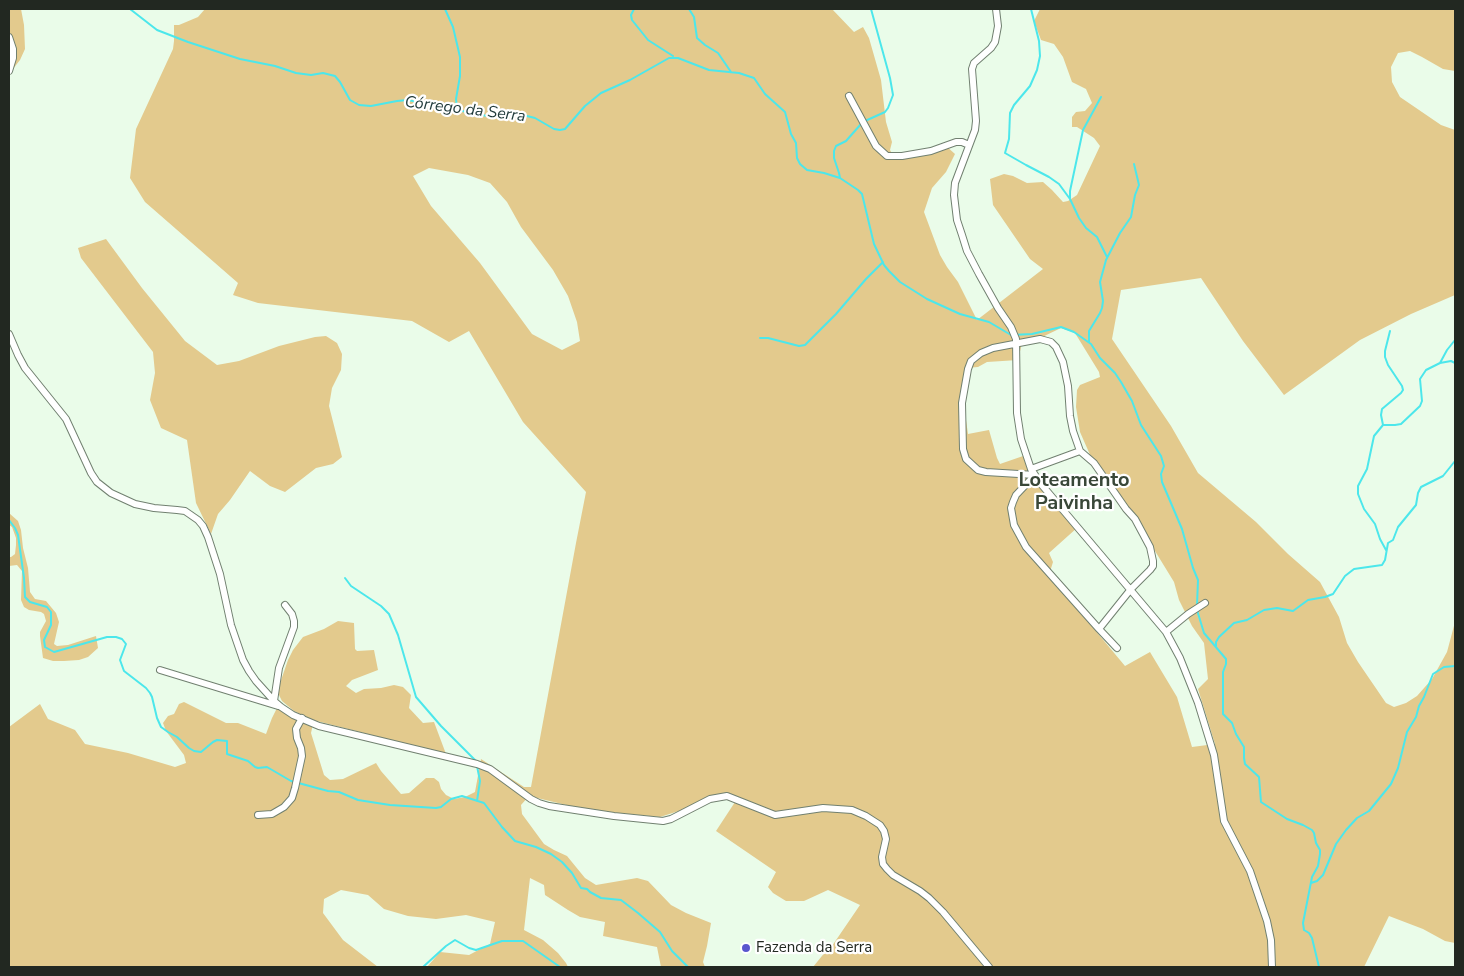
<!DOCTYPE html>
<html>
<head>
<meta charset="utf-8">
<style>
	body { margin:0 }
	#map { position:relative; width:1464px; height:976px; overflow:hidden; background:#eafce9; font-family:"Nunito Sans",sans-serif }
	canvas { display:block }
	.frame { position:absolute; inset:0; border:10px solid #222821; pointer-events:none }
</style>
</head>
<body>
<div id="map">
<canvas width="1464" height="976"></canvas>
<div class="frame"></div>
</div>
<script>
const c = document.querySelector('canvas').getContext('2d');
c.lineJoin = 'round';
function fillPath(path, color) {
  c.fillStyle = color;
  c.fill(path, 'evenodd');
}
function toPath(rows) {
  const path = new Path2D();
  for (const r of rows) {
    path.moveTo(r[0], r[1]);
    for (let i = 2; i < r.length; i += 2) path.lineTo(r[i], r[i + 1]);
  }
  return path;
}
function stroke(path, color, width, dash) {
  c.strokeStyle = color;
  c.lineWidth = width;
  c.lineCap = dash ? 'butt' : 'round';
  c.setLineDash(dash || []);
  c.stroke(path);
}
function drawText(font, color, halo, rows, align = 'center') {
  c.font = font + ' "Nunito Sans",sans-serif';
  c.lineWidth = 4.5;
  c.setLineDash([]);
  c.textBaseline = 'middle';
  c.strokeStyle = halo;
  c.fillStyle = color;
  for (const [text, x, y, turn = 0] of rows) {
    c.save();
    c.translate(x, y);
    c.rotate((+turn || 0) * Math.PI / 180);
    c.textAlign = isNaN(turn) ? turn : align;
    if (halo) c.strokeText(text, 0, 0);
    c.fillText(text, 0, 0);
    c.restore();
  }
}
fillPath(toPath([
	[9,9,21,9,24,25,25,49,20,60,9,74],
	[205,9,832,9,854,32,863,27,869,38,881,80,886,122,892,142,890,150,894,157,946,146,955,154,946,172,932,188,924,212,940,255,947,267,958,282,977,320,1043,269,1030,259,993,205,990,179,1004,174,1013,176,1027,183,1043,182,1052,190,1063,202,1068,201,1077,195,1100,146,1094,138,1077,127,1072,127,1072,117,1076,112,1085,111,1092,103,1086,89,1072,82,1063,57,1054,44,1041,40,1034,21,1040,9,1455,9,1455,71,1443,69,1422,57,1410,51,1398,53,1391,67,1392,82,1400,97,1441,125,1455,130,1455,295,1411,314,1360,340,1284,395,1243,341,1201,278,1121,290,1112,339,1171,426,1198,473,1256,522,1288,554,1320,582,1339,617,1347,643,1358,662,1386,703,1394,707,1406,703,1417,696,1432,679,1447,652,1455,622,1455,943,1445,941,1423,929,1389,916,1364,967,813,967,826,951,832,946,860,905,828,890,804,901,786,901,773,893,768,887,776,872,716,831,737,799,724,793,711,797,688,808,660,817,587,810,529,796,521,805,522,814,544,844,554,850,567,856,585,878,596,885,637,878,648,881,671,905,686,913,711,923,707,946,703,962,705,967,661,967,657,947,603,936,605,922,580,917,568,910,545,895,544,885,530,878,524,930,543,940,558,953,566,963,568,967,427,967,440,952,469,955,490,944,495,922,466,915,436,919,408,916,384,909,368,895,341,890,324,899,323,913,343,940,378,967,9,967,9,727,40,704,48,719,75,730,85,744,128,753,175,767,186,763,184,755,166,731,163,723,168,716,174,714,179,704,184,702,226,723,238,723,266,734,272,718,277,708,313,724,311,733,324,775,330,780,343,779,376,763,381,771,401,794,409,793,426,778,434,778,439,782,441,789,446,795,454,799,465,797,475,792,481,759,524,787,531,787,576,543,586,492,523,422,469,331,449,342,412,321,258,303,233,295,238,283,145,202,130,178,136,129,173,49,174,41,174,25,179,25,198,17],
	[429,168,468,175,490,183,507,202,521,227,553,270,568,296,577,322,580,341,562,350,532,334,480,263,431,206,413,176],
	[1061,328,1075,333,1099,372,1100,377,1080,385,1077,390,1076,407,1080,432,1098,473,1155,551,1174,582,1179,600,1192,626,1204,643,1208,679,1198,689,1215,744,1192,747,1177,697,1150,652,1125,666,1049,575,1053,562,1049,553,1078,527,1052,496,1026,455,1000,464,997,458,989,430,968,434,963,399,966,368,978,367,987,362,1018,360,1022,343,1038,339],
	[106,239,142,288,185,341,217,365,239,361,279,346,315,337,326,336,337,343,342,354,341,370,332,388,329,406,342,457,333,464,316,468,285,492,270,486,250,471,230,500,218,514,211,534,196,503,187,440,161,428,150,400,155,373,153,352,81,258,78,248],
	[9,513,18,521,21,530,23,548,28,568,30,592,35,599,46,601,56,613,59,622,54,644,57,646,68,645,96,636,98,648,88,657,79,660,64,661,53,661,43,658,40,636,40,632,46,621,44,614,41,612,29,610,24,607,21,600,22,571,17,565,9,566,9,557,11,557,15,554,16,545,16,538,12,527,9,525],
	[338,621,354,623,355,649,357,651,374,650,378,670,352,680,346,686,356,693,364,689,381,688,394,685,403,687,411,695,409,708,423,723,434,722,446,754,313,720,294,711,282,701,279,695,278,689,288,660,293,650,303,637,324,629]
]), '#e3ca8d');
stroke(toPath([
	[130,9,157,30,188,42,240,59,275,66,296,73,311,75,323,73,335,76,340,82,350,100,359,105,371,106,397,101,408,100,492,117,523,115,535,118,554,129,560,130,565,129,585,106,601,93,630,80,669,58,678,58,709,70,739,73,754,78,765,94,785,112,791,134,796,143,797,158,800,164,807,170,824,173,840,178,858,190,862,194,874,244,884,265,889,271,900,282,927,299,960,314,989,322,1011,335,1032,334,1061,327,1074,332,1091,344,1100,358,1115,373,1121,382,1132,401,1141,425,1161,456,1164,466,1161,474,1162,482,1182,529,1193,568,1198,580,1197,605],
	[445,9,453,27,460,57,460,76,456,99,457,107,461,110],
	[634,9,631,15,632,20,648,40,673,56],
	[689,9,694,17,697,38,705,45,718,53,731,72],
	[1031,9,1039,41,1040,56,1037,70,1030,86,1014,105,1010,113,1009,139,1005,153,1026,165,1049,177,1059,184,1070,199,1079,218,1086,228,1097,237,1107,257],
	[865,121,885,112,888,108,893,95,890,78,871,9],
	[840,178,839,173,834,158,834,151,836,146,846,141,861,124],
	[1070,198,1070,191,1083,130,1101,97],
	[760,338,768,338,799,346,805,345,836,314,866,279,883,262],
	[1089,342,1089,331,1100,313,1102,308,1103,301,1100,282,1106,260,1120,233,1131,217,1135,195,1139,185,1134,164],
	[1440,363,1447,350,1455,340],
	[1383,425,1381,415,1382,409,1401,393,1403,390,1402,386,1388,365,1385,357,1385,351,1390,331],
	[9,520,15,528,18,535,24,578,25,597,30,602,47,607,51,612,51,625,44,640,45,647,54,652,107,637,116,637,122,639,126,644,120,660,124,671,146,688,150,693,152,697,157,718,161,727,168,732,177,737,189,748,194,751,201,752,213,742,217,740,227,741,227,754,248,761,255,767,258,768,267,767,291,781,328,791,339,792,358,800,390,805,436,808,441,807,451,799,462,796,484,803,502,827,515,841,536,847,551,854,562,862,572,873,581,888,587,889,590,892,601,898,621,900,638,913,660,932,672,951,688,967],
	[1386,550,1380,539,1375,524,1364,509,1358,494,1358,486,1367,469,1374,436,1383,425,1395,425,1401,424,1420,406,1422,401,1420,379,1426,370,1440,363,1451,361,1455,363],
	[345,578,351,586,381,606,389,614,398,635,416,697,441,726,476,761],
	[1197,610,1204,633,1226,659,1226,664,1223,672,1223,714,1232,723,1236,734,1244,747,1244,758,1245,764,1259,777,1261,802,1287,819,1303,825,1312,830,1314,833,1316,843,1320,850,1320,854,1318,866,1312,877,1303,923,1304,930,1309,933,1312,938,1319,967],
	[1216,646,1216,642,1219,637,1234,623,1247,620,1264,610,1277,608,1293,611,1308,600,1325,597,1333,594,1345,576,1354,569,1382,565,1385,560,1388,543,1393,540,1398,527,1416,505,1418,493,1421,487,1443,476,1455,461],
	[477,801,480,781,477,766],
	[1311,883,1317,881,1323,875,1336,844,1346,830,1357,818,1369,811,1391,784,1398,768,1407,732,1416,717,1419,706,1424,697,1433,674,1444,667,1455,666],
	[423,967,446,946,455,940,469,948,476,950,502,941,523,941,560,967]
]), '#4ce7eb', 2);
const minor = toPath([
	[996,9,998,26,995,42,991,48,974,63,972,69,976,121,975,130,955,183,954,195,957,220,962,235,967,251,979,274,998,308,1011,327,1016,339,1017,413,1021,439,1031,469,1041,484,1166,632,1180,658,1198,703,1214,755,1224,821,1250,871,1267,921,1271,940,1272,967],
	[9,37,13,49,13,58,9,71],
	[849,96,876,146,887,156,902,156,931,151,956,142,962,142,969,145],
	[9,334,18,355,25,368,66,419,91,473,97,482,111,493,135,504,154,508,177,510,185,511,198,520,203,526,208,537,220,574,231,625,243,660,249,671,256,681,274,701,281,707,293,715,319,726,477,764,490,769,531,799,539,803,549,806,614,816,663,821,671,819,710,799,727,796,775,815,823,808,852,810,866,816,880,825,884,831,886,839,882,857,883,864,887,869,893,875,920,891,929,898,943,912,989,967],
	[1040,339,1051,342,1056,347,1063,362,1068,386,1070,416,1073,431,1080,451,1094,463,1126,509,1135,519,1150,547,1153,561,1153,566,1150,570,1131,589,1099,629,1026,547,1014,525,1011,508,1013,502,1016,495,1035,475,986,472,978,470,966,459,963,449,962,403,968,369,971,361,981,353,993,348,1040,339],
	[1031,469,1080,451],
	[1099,629,1117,648],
	[1166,632,1188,614,1205,603],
	[160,670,278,706],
	[274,701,279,668,294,627,294,621,292,614,285,605],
	[258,815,272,814,284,807,292,798,295,788,302,756,301,748,297,738,296,729,302,718]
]);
stroke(minor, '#718070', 8);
stroke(minor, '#fff', 6);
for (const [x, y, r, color] of [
	[746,948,5,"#5956ce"]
]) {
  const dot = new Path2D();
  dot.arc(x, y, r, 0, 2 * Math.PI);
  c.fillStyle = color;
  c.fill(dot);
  stroke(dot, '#fff', 2);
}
drawText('15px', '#222821', '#fff', [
	["Fazenda da Serra",756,948]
], 'left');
drawText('italic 16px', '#1f3939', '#fff', [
	["Córrego da Serra",465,110,7]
]);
drawText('bold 20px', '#394738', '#fff', [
	["Loteamento",1074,481],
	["Paivinha",1074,504]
]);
</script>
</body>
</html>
